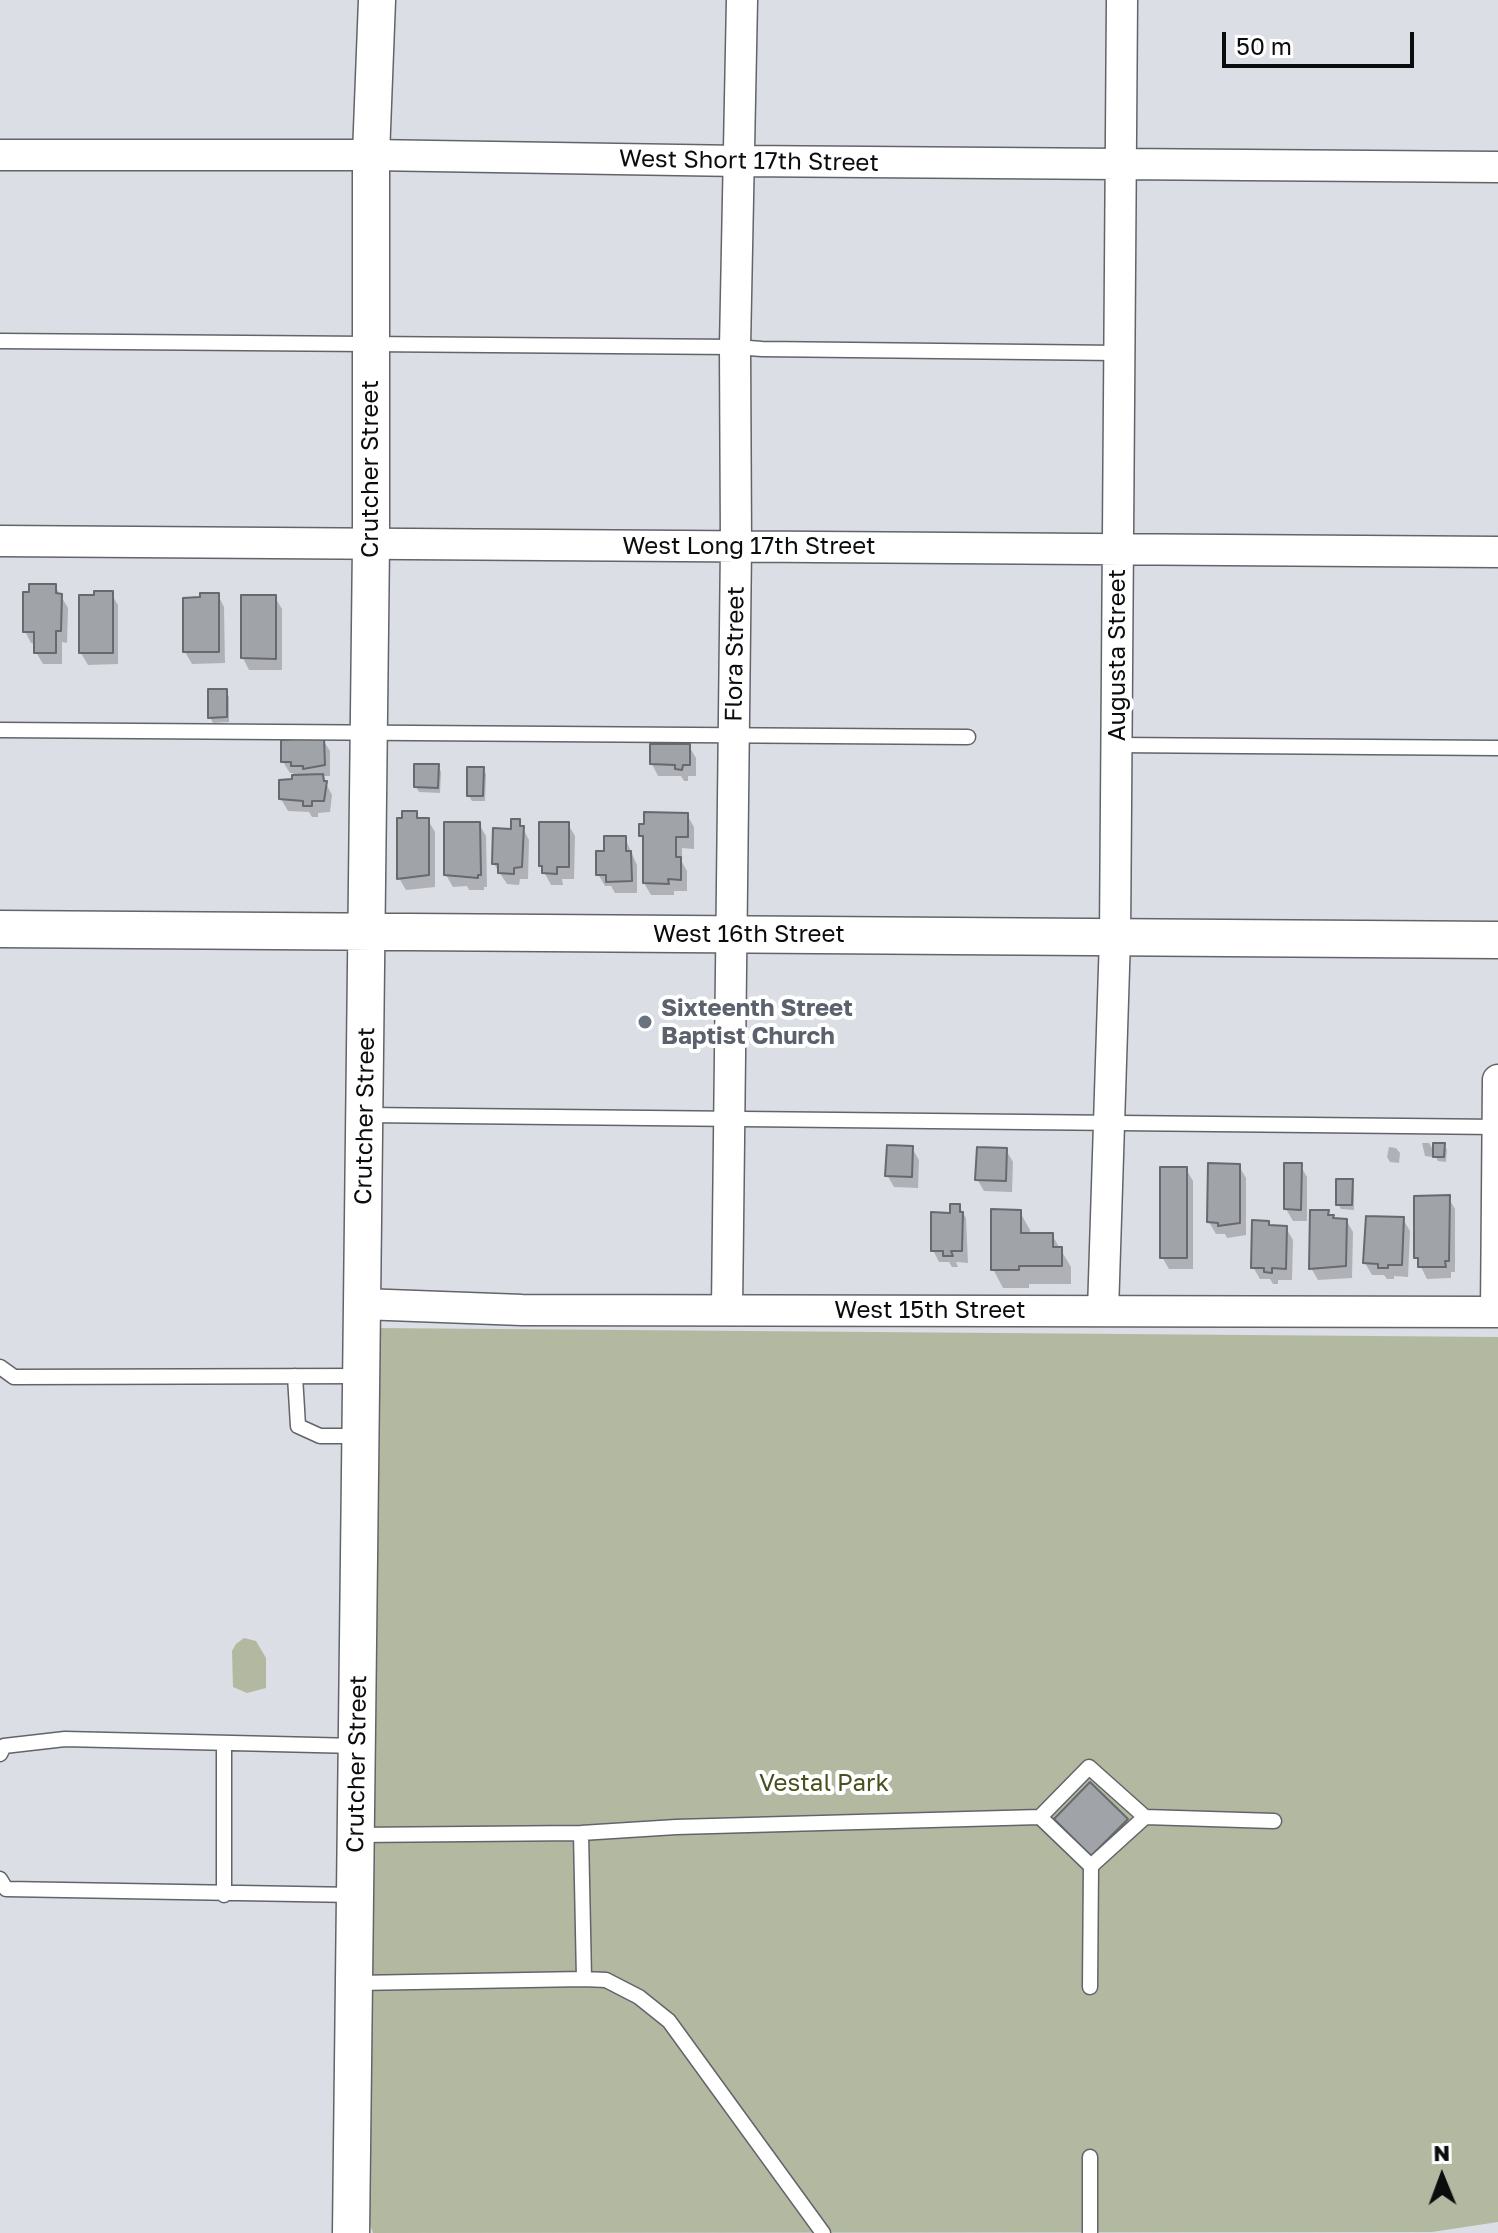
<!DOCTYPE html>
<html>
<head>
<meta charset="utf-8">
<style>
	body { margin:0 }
	#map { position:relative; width:1498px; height:2233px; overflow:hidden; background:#dbdee4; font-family:"Golos Text",sans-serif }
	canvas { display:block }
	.north { position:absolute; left:1402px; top:2137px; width:80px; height:80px; -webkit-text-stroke:6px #fff; paint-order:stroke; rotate:359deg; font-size:22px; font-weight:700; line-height:32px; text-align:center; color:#0b0c0e }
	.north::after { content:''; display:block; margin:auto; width:28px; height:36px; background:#0b0c0e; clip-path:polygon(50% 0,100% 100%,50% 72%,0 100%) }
	.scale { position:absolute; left:1222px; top:32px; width:192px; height:36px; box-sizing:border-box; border:4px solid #0b0c0e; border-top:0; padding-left:10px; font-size:24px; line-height:28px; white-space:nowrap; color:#0b0c0e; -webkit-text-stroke:6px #fff; paint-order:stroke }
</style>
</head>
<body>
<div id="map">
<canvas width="1498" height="2233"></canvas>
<div class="north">N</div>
<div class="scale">50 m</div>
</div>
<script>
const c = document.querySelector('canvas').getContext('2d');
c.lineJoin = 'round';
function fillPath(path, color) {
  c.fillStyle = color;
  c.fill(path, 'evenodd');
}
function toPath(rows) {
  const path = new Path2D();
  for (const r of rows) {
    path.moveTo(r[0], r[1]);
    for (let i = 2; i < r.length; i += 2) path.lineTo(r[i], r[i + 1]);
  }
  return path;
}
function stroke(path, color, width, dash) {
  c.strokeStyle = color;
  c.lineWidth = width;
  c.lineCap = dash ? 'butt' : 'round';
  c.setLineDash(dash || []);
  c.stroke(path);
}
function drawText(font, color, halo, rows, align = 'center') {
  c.font = font + ' "Golos Text",sans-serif';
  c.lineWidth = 8;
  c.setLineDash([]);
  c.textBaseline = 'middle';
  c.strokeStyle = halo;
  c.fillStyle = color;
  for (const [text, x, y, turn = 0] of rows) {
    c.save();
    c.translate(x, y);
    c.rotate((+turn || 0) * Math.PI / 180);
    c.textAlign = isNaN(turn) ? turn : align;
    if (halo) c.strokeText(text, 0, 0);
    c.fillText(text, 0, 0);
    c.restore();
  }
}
fillPath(toPath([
	[375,1328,1498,1337,1498,2222,1432,2232,373,2233,367,2217],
	[244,1638,256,1641,266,1658,266,1688,247,1693,233,1687,232,1651,236,1644]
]), '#b3b9a1');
fillPath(toPath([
	[55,586,68,608,67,643,62,642,62,664,43,664,36,652,36,644,31,643,25,631],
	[111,593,118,605,118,664,88,665,81,653],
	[218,595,224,607,225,663,192,664,185,652],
	[275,597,282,609,282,670,249,670,243,658],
	[226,691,229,697,229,722,213,723,210,717],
	[323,740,330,751,330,776,322,776,332,795,330,812,318,813,318,817,312,817,309,812,288,811,281,799,294,781,293,773,290,773,283,762],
	[689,746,696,758,696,776,688,776,688,781,684,781,681,776,658,776,652,764],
	[438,766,441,772,440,793,419,792,416,787],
	[483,769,486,774,485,801,472,801,469,796],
	[416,813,420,820,428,820,435,832,435,887,406,890,399,878],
	[687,815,694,827,694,849,682,848,682,862,687,871,687,891,674,891,674,895,651,895,644,883,645,842,641,836],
	[519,821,529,840,528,879,520,879,519,885,507,884,494,864],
	[479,824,486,836,487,887,484,887,484,890,469,890,467,886,453,887,446,875],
	[568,824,575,836,574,879,562,879,563,885,551,885,541,866],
	[625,838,637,865,637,893,615,893,611,886,605,886,598,874,606,853],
	[1422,1143,1429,1143,1435,1153,1444,1145,1447,1150,1446,1162,1438,1161,1432,1151,1432,1157,1425,1156],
	[1389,1147,1396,1148,1400,1153,1399,1163,1390,1162,1387,1157],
	[912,1148,919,1160,918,1188,894,1187,887,1175],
	[1006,1150,1013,1162,1012,1192,984,1191,977,1179],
	[1300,1165,1307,1177,1307,1221,1293,1221,1286,1209],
	[1239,1166,1246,1178,1246,1235,1227,1238,1225,1234,1216,1234,1209,1222],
	[1186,1169,1193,1181,1193,1269,1169,1269,1162,1257],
	[1351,1181,1354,1187,1354,1210,1341,1209,1338,1204],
	[1448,1197,1455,1209,1455,1272,1451,1272,1451,1278,1427,1279,1416,1257],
	[959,1206,966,1218,968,1263,956,1262,958,1267,952,1267,949,1262,939,1262,933,1250,952,1215],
	[1020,1212,1030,1230,1030,1235,1052,1235,1071,1267,1071,1284,1029,1284,1029,1288,1003,1288,993,1269],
	[1327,1212,1334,1220,1346,1220,1353,1232,1352,1278,1318,1280,1311,1268],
	[1403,1219,1410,1231,1408,1277,1394,1276,1394,1279,1387,1279,1384,1275,1372,1275,1365,1263],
	[1268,1223,1271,1228,1286,1228,1293,1240,1292,1280,1278,1280,1278,1284,1273,1284,1270,1279,1260,1279,1253,1267],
	[1056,1819,1126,1820,1133,1832,1099,1866,1063,1831]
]), '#0003');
const building = toPath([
	[29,584,56,584,56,593,62,594,61,631,56,631,56,653,34,653,34,632,23,632,23,592,29,592,29,584],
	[94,591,113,591,113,653,79,653,79,595,94,595,94,591],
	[200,593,219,593,219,652,183,652,183,598,200,597,200,593],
	[241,595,276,595,276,659,241,658,241,595],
	[208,689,227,689,227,717,208,718,208,689],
	[324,737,325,765,303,769,303,766,291,766,291,762,281,762,281,740,324,737],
	[650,744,690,744,690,765,683,765,682,770,675,769,675,765,650,764,650,744],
	[414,764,439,764,438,788,414,787,414,764],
	[467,767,484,767,483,796,467,796,467,767],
	[323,774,324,781,327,781,324,801,312,801,312,806,303,806,303,801,279,799,279,780,292,779,292,775,323,774],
	[402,811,417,811,417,818,429,818,429,875,397,879,397,818,402,818,402,811],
	[644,812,688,813,688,837,676,837,676,857,681,857,681,880,668,879,669,884,643,883,643,836,639,836,639,824,644,824,644,812],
	[511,819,520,819,520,826,524,826,522,867,514,868,514,874,498,873,498,864,492,864,493,828,511,829,511,819],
	[444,822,480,822,481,875,478,875,478,878,444,875,444,822],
	[539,822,569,822,569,867,557,867,557,874,542,873,542,866,539,866,539,822],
	[604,836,626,836,626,851,631,851,632,881,606,882,606,875,596,875,596,851,604,851,604,836],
	[1433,1143,1445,1143,1444,1157,1433,1157,1433,1143],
	[887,1145,913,1146,912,1177,885,1176,887,1145],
	[977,1147,1007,1148,1006,1181,975,1180,977,1147],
	[1208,1163,1240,1164,1240,1223,1218,1226,1218,1223,1207,1222,1208,1163],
	[1284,1163,1302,1163,1301,1210,1284,1209,1284,1163],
	[1160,1167,1187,1167,1187,1258,1160,1258,1160,1167],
	[1336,1179,1353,1179,1352,1205,1336,1205,1336,1179],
	[1450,1195,1449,1261,1445,1261,1446,1267,1418,1267,1418,1258,1414,1258,1414,1196,1450,1195],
	[950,1204,960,1204,960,1212,963,1212,962,1251,951,1251,953,1256,943,1256,943,1251,931,1251,931,1212,950,1213,950,1204],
	[991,1209,1021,1210,1021,1233,1053,1233,1053,1247,1062,1247,1062,1266,1019,1266,1019,1270,991,1270,991,1209],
	[1310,1210,1329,1210,1328,1215,1334,1215,1333,1218,1347,1219,1346,1266,1309,1269,1310,1210],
	[1366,1216,1404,1217,1402,1265,1388,1265,1388,1268,1378,1268,1378,1264,1363,1263,1366,1216],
	[1252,1220,1269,1221,1269,1225,1287,1226,1286,1269,1272,1268,1272,1273,1264,1272,1264,1268,1251,1268,1252,1220],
	[1090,1782,1128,1819,1091,1856,1054,1819,1090,1782]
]);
fillPath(building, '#a0a3a8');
stroke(building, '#66696e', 2);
const service = toPath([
	[0,341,735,347,762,349,1118,353],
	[0,730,968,737],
	[1116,745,1498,748],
	[365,1115,1498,1127],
	[0,1367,14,1377,361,1376],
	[295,1376,298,1426,320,1436,361,1436],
	[0,1754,4,1746,65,1739,357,1746],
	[1040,1817,1091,1866],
	[581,1833,584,1979],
	[356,1835,581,1833,676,1827,1040,1817,1089,1767,1145,1817,1274,1821],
	[0,1879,6,1889,355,1895],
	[224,1895,224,1743],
	[356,1983,584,1979,606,1980,639,1997,669,2021,823,2233],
	[1090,1987,1091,1866,1145,1817],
	[1090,2157,1090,2233]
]);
const minor = toPath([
	[0,155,371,155,740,161,1498,167],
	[0,541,1498,552],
	[362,1304,522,1310,1498,1312],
	[727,1309,736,546,735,347,742,0],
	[1103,1311,1115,937,1122,0],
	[1496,1312,1498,1080]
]);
const tertiary = toPath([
	[0,929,1498,940],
	[351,2233,371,544,371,155,377,0]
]);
stroke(service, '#616469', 17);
stroke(minor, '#616469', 33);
stroke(tertiary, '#616469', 39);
stroke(service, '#fff', 14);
stroke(minor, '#fff', 30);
stroke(tertiary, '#fff', 36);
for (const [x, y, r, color] of [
	[645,1022,8,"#6b7280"]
]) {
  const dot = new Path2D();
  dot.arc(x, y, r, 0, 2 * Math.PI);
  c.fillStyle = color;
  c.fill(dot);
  stroke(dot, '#fff', 3);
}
drawText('24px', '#0b0c0e', '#fff', [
	["West Short 17th Street",749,161,1],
	["Crutcher Street",370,469,-90],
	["West Long 17th Street",749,546],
	["Flora Street",735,654,-89],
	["Augusta Street",1117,655,-90],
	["West 16th Street",749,934],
	["Crutcher Street",365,1116,-89],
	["West 15th Street",930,1310],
	["Crutcher Street",357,1764,-89]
]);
drawText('bold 24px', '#5b616d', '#fff', [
	["Sixteenth Street",661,1008],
	["Baptist Church",661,1036]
], 'left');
drawText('24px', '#47511e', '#fff', [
	["Vestal Park",824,1783]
]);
</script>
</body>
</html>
